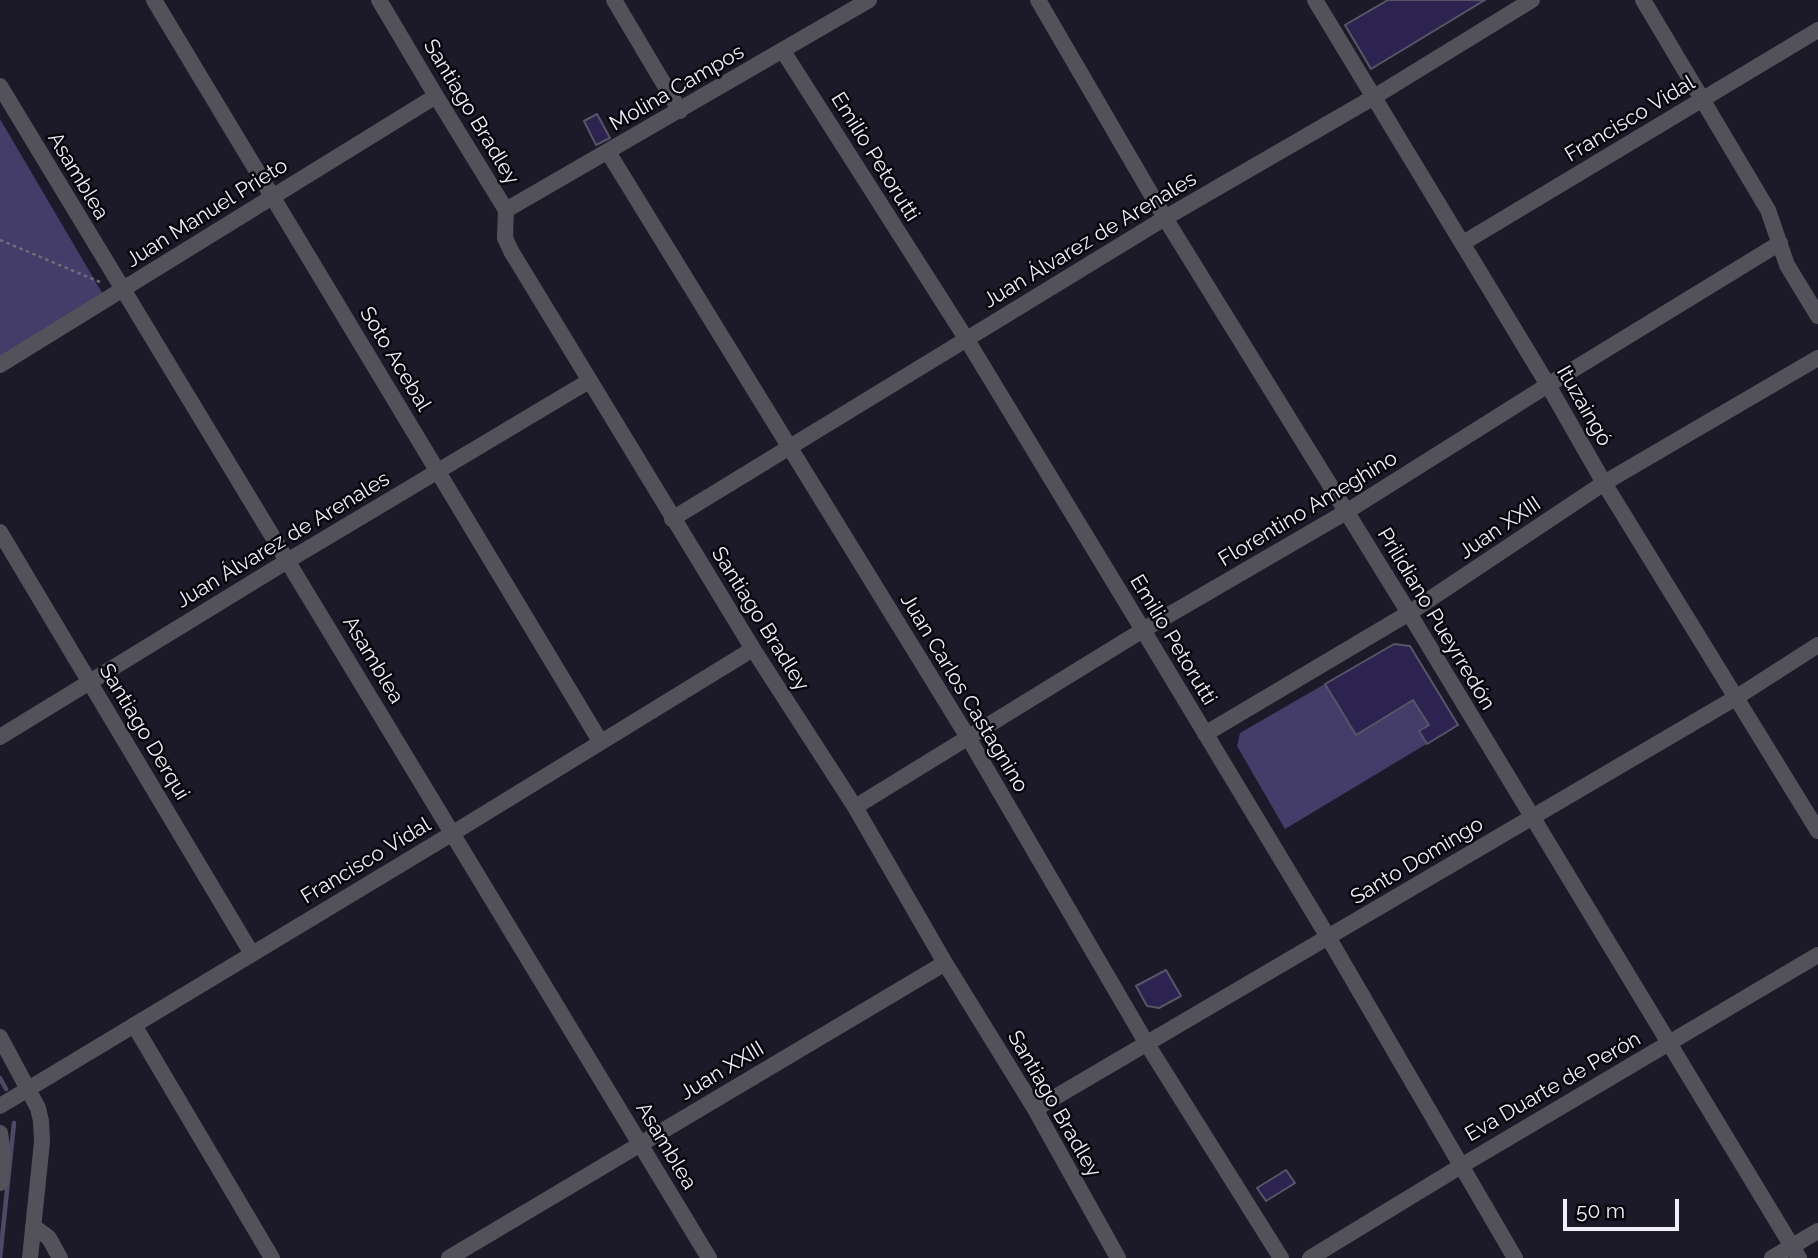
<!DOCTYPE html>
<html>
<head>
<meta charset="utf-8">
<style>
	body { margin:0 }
	#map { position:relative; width:1818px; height:1258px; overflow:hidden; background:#1c1a29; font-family:Raleway,sans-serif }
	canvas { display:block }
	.scale { position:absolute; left:1563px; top:1199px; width:116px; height:32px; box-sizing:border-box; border:4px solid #f0eff9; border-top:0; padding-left:9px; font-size:21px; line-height:24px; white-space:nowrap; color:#f0eff9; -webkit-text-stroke:5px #07060c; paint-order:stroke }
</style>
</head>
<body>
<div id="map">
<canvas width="1818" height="1258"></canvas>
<div class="scale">50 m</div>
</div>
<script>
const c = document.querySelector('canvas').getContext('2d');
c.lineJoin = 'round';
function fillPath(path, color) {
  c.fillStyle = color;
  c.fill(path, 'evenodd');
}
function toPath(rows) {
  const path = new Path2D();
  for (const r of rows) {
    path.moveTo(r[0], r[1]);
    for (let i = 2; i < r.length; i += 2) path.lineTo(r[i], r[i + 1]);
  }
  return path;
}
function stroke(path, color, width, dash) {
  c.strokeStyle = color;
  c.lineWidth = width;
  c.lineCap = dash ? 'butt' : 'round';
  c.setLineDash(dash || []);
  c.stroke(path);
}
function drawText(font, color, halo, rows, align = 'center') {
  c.font = font + ' Raleway,sans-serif';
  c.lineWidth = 5;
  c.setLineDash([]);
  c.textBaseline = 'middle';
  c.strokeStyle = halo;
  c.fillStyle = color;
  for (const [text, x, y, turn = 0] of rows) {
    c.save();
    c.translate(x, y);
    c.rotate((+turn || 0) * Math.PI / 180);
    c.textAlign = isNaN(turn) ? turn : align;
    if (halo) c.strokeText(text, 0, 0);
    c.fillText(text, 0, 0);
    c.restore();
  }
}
fillPath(toPath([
	[0,119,104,296,0,357],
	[1394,644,1410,646,1458,725,1285,829,1237,746,1240,733]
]), '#443c69');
stroke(toPath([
	[0,1078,6,1089],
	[0,1258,14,1123]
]), '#514867', 4.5);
const building = toPath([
	[1388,0,1485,0,1371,69,1345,25,1388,0],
	[597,114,610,138,596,145,584,121,597,114],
	[1394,644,1410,646,1458,725,1427,744,1419,731,1429,725,1413,700,1356,735,1325,684,1394,644],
	[1166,970,1181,996,1159,1008,1147,1006,1136,986,1166,970],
	[1286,1170,1295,1183,1266,1201,1257,1188,1286,1170]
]);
fillPath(building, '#2d2351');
stroke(building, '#575566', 2);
stroke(toPath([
	[0,240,100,282]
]), '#6e6d7a', 2.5, [3.5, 3.5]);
stroke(toPath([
	[154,0,600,741],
	[379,0,436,96,506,210,505,238,511,251,753,649,855,807,945,963,1035,1109,1118,1258],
	[614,0,680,111],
	[1038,0,1165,218,1409,613,1799,1258],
	[1315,0,1548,385,1604,483,1818,831],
	[1643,0,1768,210,1787,265,1818,316],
	[783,51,967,340,1143,630,1328,937,1515,1258],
	[0,86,709,1258],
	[608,152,969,739,1147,1044,1281,1258],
	[506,210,869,0],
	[1463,243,1818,30],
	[0,365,436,96],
	[672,519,1165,218,1374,97,1532,0],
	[0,532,252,954],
	[1205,734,1409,613,1604,483,1818,358],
	[0,737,289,560,589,381],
	[855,807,1143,630,1346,512,1548,385,1780,243],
	[134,1025,272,1258],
	[0,1037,38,1108,41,1121,42,1142,30,1258],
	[0,1106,453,833,753,649],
	[1035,1109,1737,697,1818,645],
	[0,1133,3,1153,0,1183],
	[33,1226,49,1238,60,1258],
	[449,1258,945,963],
	[1310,1258,1461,1166,1818,955],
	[1772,1258,1818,1231]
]), '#53525a', 16);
drawText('21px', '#f0eff9', '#07060c', [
	["Molina Campos",677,88,-30],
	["Santiago Bradley",471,112,59],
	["Francisco Vidal",1630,119,-31],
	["Emilio Petorutti",875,157,58],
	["Asamblea",78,176,59],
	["Juan Manuel Prieto",207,213,-32],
	["Juan Álvarez de Arenales",1090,240,-31],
	["Soto Acebal",395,359,59],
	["Ituzaingó",1584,406,60],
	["Florentino Ameghino",1308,509,-31],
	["Juan XXIII",1500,528,-34],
	["Juan Álvarez de Arenales",283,540,-31],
	["Santiago Bradley",760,619,58],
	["Prilidiano Pueyrredón",1436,619,59],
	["Emilio Petorutti",1173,640,59],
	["Asamblea",373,660,59],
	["Juan Carlos Castagnino",964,693,59],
	["Santiago Derqui",144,732,59],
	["Francisco Vidal",366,861,-31],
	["Santo Domingo",1417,861,-31],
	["Juan XXIII",722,1071,-31],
	["Eva Duarte de Perón",1553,1087,-30],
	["Santiago Bradley",1054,1104,60],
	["Asamblea",666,1146,59]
]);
</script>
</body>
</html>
